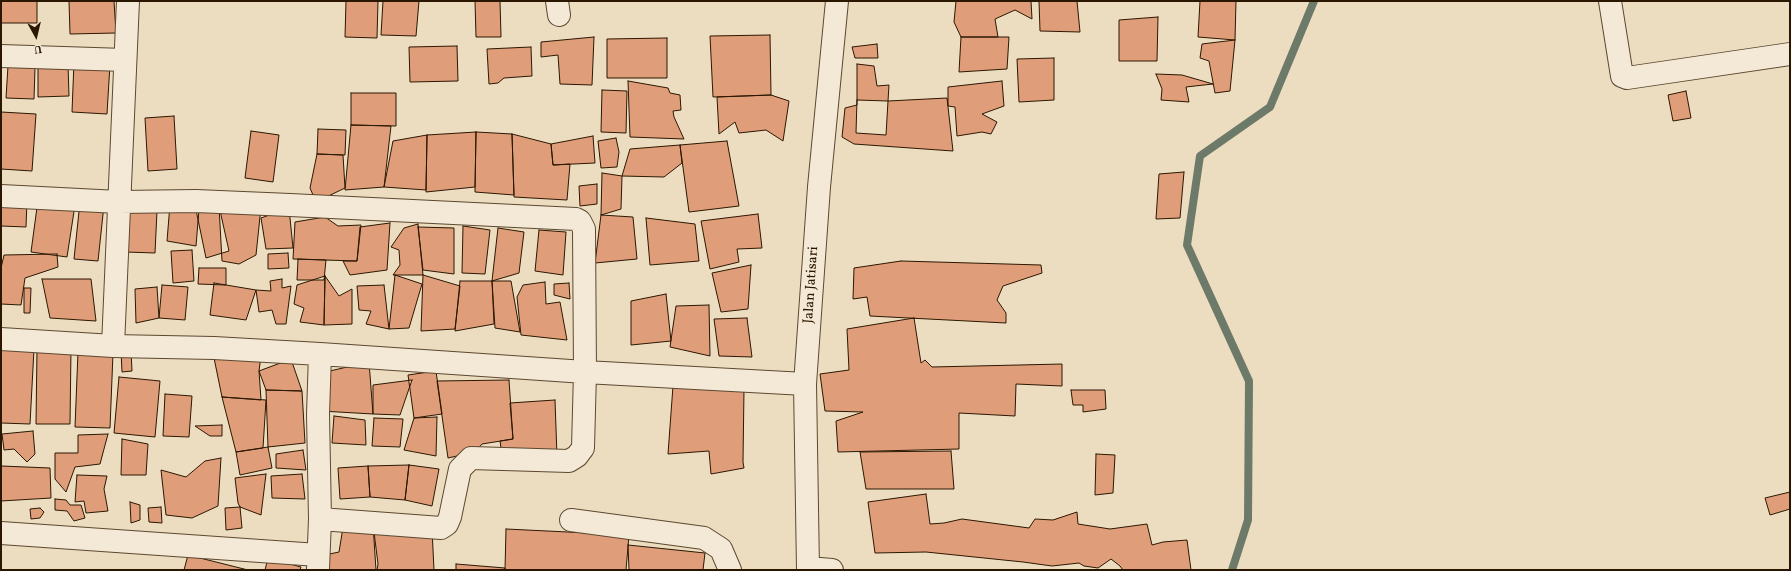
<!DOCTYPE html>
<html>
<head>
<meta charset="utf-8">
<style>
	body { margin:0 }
	#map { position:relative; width:1791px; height:571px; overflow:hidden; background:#edddc0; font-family:Vollkorn,serif }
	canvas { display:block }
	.frame { position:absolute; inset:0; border:2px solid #2b1700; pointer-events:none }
	.north { position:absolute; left:16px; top:16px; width:40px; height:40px; -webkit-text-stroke:3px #f3e9d6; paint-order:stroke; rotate:172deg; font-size:11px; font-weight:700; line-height:16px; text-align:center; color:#2b1700 }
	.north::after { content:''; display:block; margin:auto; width:14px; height:18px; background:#2b1700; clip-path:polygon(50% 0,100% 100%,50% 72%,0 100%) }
</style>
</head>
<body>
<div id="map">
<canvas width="1791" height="571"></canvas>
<div class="frame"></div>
<div class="north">U</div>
</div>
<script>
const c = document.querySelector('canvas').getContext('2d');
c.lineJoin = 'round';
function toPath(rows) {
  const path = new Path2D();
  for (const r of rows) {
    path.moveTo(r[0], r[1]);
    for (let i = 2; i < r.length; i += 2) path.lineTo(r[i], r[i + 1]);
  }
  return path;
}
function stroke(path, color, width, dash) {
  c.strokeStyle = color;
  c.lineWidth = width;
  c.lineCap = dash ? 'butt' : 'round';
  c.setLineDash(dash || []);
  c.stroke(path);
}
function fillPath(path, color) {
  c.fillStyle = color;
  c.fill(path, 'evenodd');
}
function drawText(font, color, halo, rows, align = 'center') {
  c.font = font + ' Vollkorn,serif';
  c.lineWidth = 4;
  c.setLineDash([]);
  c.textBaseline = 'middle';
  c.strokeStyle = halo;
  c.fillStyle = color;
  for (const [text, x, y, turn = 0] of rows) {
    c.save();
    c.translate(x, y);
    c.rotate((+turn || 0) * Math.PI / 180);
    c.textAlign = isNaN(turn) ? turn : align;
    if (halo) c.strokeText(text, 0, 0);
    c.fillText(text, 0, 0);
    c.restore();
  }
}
stroke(toPath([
	[1232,570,1248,520,1249,381,1187,245,1200,156,1270,107,1314,1]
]), '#6d7a69', 8);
const building = toPath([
	[1,1,37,1,37,23,1,23,1,1],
	[69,1,114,1,116,33,70,34,69,1],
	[346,1,378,1,377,38,345,37,346,1],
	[383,1,419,1,416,36,381,35,383,1],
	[475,1,500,1,501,37,476,37,475,1],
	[956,1,1031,1,1032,19,1015,10,995,19,998,37,961,37,954,22,956,1],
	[1039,1,1077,1,1080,32,1040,31,1039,1],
	[1200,1,1236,1,1235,40,1198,37,1200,1],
	[1158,17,1157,61,1119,61,1119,20,1158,17],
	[770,35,771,95,713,97,710,36,770,35],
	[594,37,592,85,560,84,558,55,541,57,541,42,594,37],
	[961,37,1009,37,1007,69,959,72,961,37],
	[667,38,667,78,607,78,607,39,667,38],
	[1235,40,1230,91,1215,93,1209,61,1200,58,1202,44,1235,40],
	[877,44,878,58,855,58,852,47,877,44],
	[457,46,458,81,410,82,409,47,457,46],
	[531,47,532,76,504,78,498,83,489,84,487,49,531,47],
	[1054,58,1054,100,1019,102,1017,59,1054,58],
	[74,62,110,64,107,114,72,112,74,62],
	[857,64,874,66,877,86,889,85,888,101,947,98,953,151,854,144,842,137,845,108,857,105,857,64],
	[68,65,69,96,38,97,38,66,68,65],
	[8,66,35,68,34,99,6,98,8,66],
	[1156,74,1182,75,1213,84,1186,87,1189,102,1161,100,1162,89,1156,74],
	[628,81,668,88,670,93,680,95,681,110,673,111,674,117,684,139,630,137,628,81],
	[1002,81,1004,106,982,114,997,122,991,134,982,132,957,136,955,107,948,106,948,87,1002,81],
	[602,90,627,91,626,133,601,132,602,90],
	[1686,91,1691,118,1673,121,1668,95,1686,91],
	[351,93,396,93,396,126,351,125,351,93],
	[771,95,789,101,783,141,766,130,739,133,735,122,719,134,717,97,771,95],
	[857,100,888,101,886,135,856,133,857,100],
	[1,112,36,114,32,171,1,169,1,112],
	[174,116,177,169,148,171,145,118,174,116],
	[351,125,391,126,384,187,345,190,351,125],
	[318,129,346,130,345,155,317,154,318,129],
	[251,131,279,135,273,182,245,178,251,131],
	[476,132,512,134,514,195,475,192,476,132],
	[476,132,475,187,426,192,427,135,476,132],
	[512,134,551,144,553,165,570,164,567,200,514,197,512,134],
	[427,135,426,190,384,187,393,141,427,135],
	[593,136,595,163,553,165,551,144,593,136],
	[616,138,619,152,617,167,601,168,598,141,616,138],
	[727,141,739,206,689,212,680,145,727,141],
	[680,145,682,163,664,177,622,176,630,149,680,145],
	[317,154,343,155,345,188,316,202,310,188,317,154],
	[1184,172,1180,218,1156,219,1159,174,1184,172],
	[602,173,622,176,621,209,601,215,602,173],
	[597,184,597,204,580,206,579,186,597,184],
	[38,200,75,205,67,257,31,252,38,200],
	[1,201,27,201,26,227,1,226,1,201],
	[80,202,104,205,98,261,74,259,80,202],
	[170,204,199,209,196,246,167,241,170,204],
	[195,205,219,206,229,251,206,258,195,205],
	[219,206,261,207,256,255,239,264,222,261,219,206],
	[289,208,293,248,266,249,261,218,289,208],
	[127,211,157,211,155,253,126,252,127,211],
	[758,214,762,248,737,249,739,262,710,269,701,221,758,214],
	[601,215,633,217,637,259,595,263,601,215],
	[325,217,338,226,361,225,357,261,293,259,295,222,325,217],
	[646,218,695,224,699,261,650,265,646,218],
	[390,223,387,270,350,275,343,261,357,261,360,227,390,223],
	[418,224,423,275,393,275,400,265,399,250,391,247,404,228,418,224],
	[463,226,490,230,485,274,462,273,463,226],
	[418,227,454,228,454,274,423,270,418,227],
	[498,228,524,232,519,273,492,281,498,228],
	[539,230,566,232,563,275,535,271,539,230],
	[192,250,194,281,173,283,171,251,192,250],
	[288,253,289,268,268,269,268,254,288,253],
	[57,254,58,267,25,278,21,305,1,304,1,268,4,255,57,254],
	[298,259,326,260,324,280,297,280,298,259],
	[901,261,1041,265,1042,273,1003,286,997,300,1006,313,1006,323,870,316,867,297,853,299,854,268,901,261],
	[751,265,748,309,721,312,712,273,751,265],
	[199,268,226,268,226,285,198,284,199,268],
	[395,275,422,284,409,328,389,329,395,275],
	[423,275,460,286,455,329,421,331,423,275],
	[325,276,339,296,352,289,352,324,324,325,325,276],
	[325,276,324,325,300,322,304,308,294,304,297,285,325,276],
	[42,279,91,279,96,321,50,318,42,279],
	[282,279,282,288,291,286,286,324,276,324,272,310,259,312,256,290,271,291,270,281,282,279],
	[460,281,492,281,494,324,455,331,460,281],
	[492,281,511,281,520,332,495,328,492,281],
	[545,282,546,304,560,302,567,340,521,335,517,297,523,285,545,282],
	[214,283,256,290,246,320,210,315,214,283],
	[569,283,570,299,554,295,554,284,569,283],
	[162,285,188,287,185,320,159,318,162,285],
	[384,285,389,329,366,324,371,311,359,310,357,286,384,285],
	[157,287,159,318,136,323,135,289,157,287],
	[24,288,31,288,30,313,24,313,24,288],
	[666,294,671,341,631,345,631,301,666,294],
	[709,305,710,356,670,347,676,306,709,305],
	[747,318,752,357,719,356,714,319,747,318],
	[914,318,921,363,925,360,932,367,1062,364,1062,386,1016,384,1015,416,959,413,959,449,838,452,836,421,863,412,825,411,820,374,849,370,847,329,914,318],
	[1,347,34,349,30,424,1,423,1,347],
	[37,349,71,349,70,424,36,424,37,349],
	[131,350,132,371,122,372,121,351,131,350],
	[78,352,113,353,110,428,75,427,78,352],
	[213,353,261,356,259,371,261,400,222,397,213,353],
	[291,359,302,391,266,390,259,371,291,359],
	[369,362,373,414,321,411,321,373,369,362],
	[436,371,442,414,414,418,408,375,436,371],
	[119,377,160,381,155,437,114,433,119,377],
	[412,380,400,415,373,414,373,385,412,380],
	[509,380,513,439,482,444,475,452,448,458,437,381,509,380],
	[673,386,744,389,743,462,744,468,711,474,709,451,668,454,673,386],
	[266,390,302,391,305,443,268,447,266,390],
	[1071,390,1105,390,1106,409,1083,412,1083,405,1073,405,1071,390],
	[165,394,192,396,189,437,163,436,165,394],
	[222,397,266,400,263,448,236,452,222,397],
	[555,400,557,456,502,455,500,441,513,439,510,403,555,400],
	[334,416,365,420,366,445,332,443,334,416],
	[437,417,436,456,404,450,414,418,437,417],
	[374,418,403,419,400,447,372,446,374,418],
	[222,425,222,436,210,436,195,426,222,425],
	[33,431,35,454,27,462,14,449,4,450,2,434,33,431],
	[108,434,100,464,75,467,66,492,55,479,55,453,78,453,78,435,108,434],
	[122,439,148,444,146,475,121,475,122,439],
	[268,447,272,468,240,475,236,452,268,447],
	[303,450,306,470,276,468,276,454,303,450],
	[951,451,954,489,866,489,860,452,951,451],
	[1096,454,1115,455,1113,493,1095,495,1096,454],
	[221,458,218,506,192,518,166,515,161,470,186,477,205,461,221,458],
	[409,465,439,469,432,506,405,500,409,465],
	[409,465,405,500,370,497,368,466,409,465],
	[1,466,50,468,51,498,1,501,1,466],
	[368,466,370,497,340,499,338,468,368,466],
	[266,474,261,515,240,507,238,503,235,478,266,474],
	[302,474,305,499,272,498,271,476,302,474],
	[77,475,107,476,104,489,108,511,86,513,84,501,75,502,77,475],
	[1790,492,1790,509,1770,515,1765,498,1790,492],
	[926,494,930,524,944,523,962,519,1029,528,1035,519,1053,520,1077,512,1078,524,1110,529,1147,524,1152,545,1163,542,1187,540,1191,570,1123,570,1120,566,1111,559,1098,568,1084,566,1079,563,1052,566,1023,562,926,552,875,553,868,502,926,494],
	[55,499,66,500,70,505,81,505,85,518,74,521,67,511,55,510,55,499],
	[130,502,140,505,140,520,131,523,130,502],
	[161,507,162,523,149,522,148,508,161,507],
	[240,507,242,528,226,530,225,508,240,507],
	[40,508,44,512,40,518,31,519,30,509,40,508],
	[344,521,373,524,378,564,377,570,319,570,320,556,339,552,344,521],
	[373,524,432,529,434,570,376,570,373,524],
	[506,529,629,535,626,570,505,570,506,529],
	[628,545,705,553,703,570,629,570,628,545],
	[188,555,248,570,184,570,188,555],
	[268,558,301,567,300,570,265,570,268,558],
	[456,564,505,568,505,570,456,570,456,564]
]);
fillPath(building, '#df9d7a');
stroke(building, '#2b1700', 1);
const minor = toPath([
	[557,1,559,15],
	[1610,1,1622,76,1627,78,1790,54],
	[1,56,125,60],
	[1,196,119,202,196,201,290,205,576,219,580,221,584,229,585,372,583,448,577,456,569,461,471,458,460,469,450,517,447,524,441,528,320,519],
	[1,339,113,346,214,348,320,354,585,372,805,384],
	[113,346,128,1],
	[571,520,704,538,721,549,730,570],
	[1,533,318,555],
	[808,568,832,570],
	[318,569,320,519,318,414,320,354],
	[808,570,805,384,819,187,837,1]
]);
stroke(minor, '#5c4830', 24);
stroke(minor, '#f3e9d6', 22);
drawText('14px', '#2b1700', '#f3e9d6', [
	["Jalan Jatisari",812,285,-86]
]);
</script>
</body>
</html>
